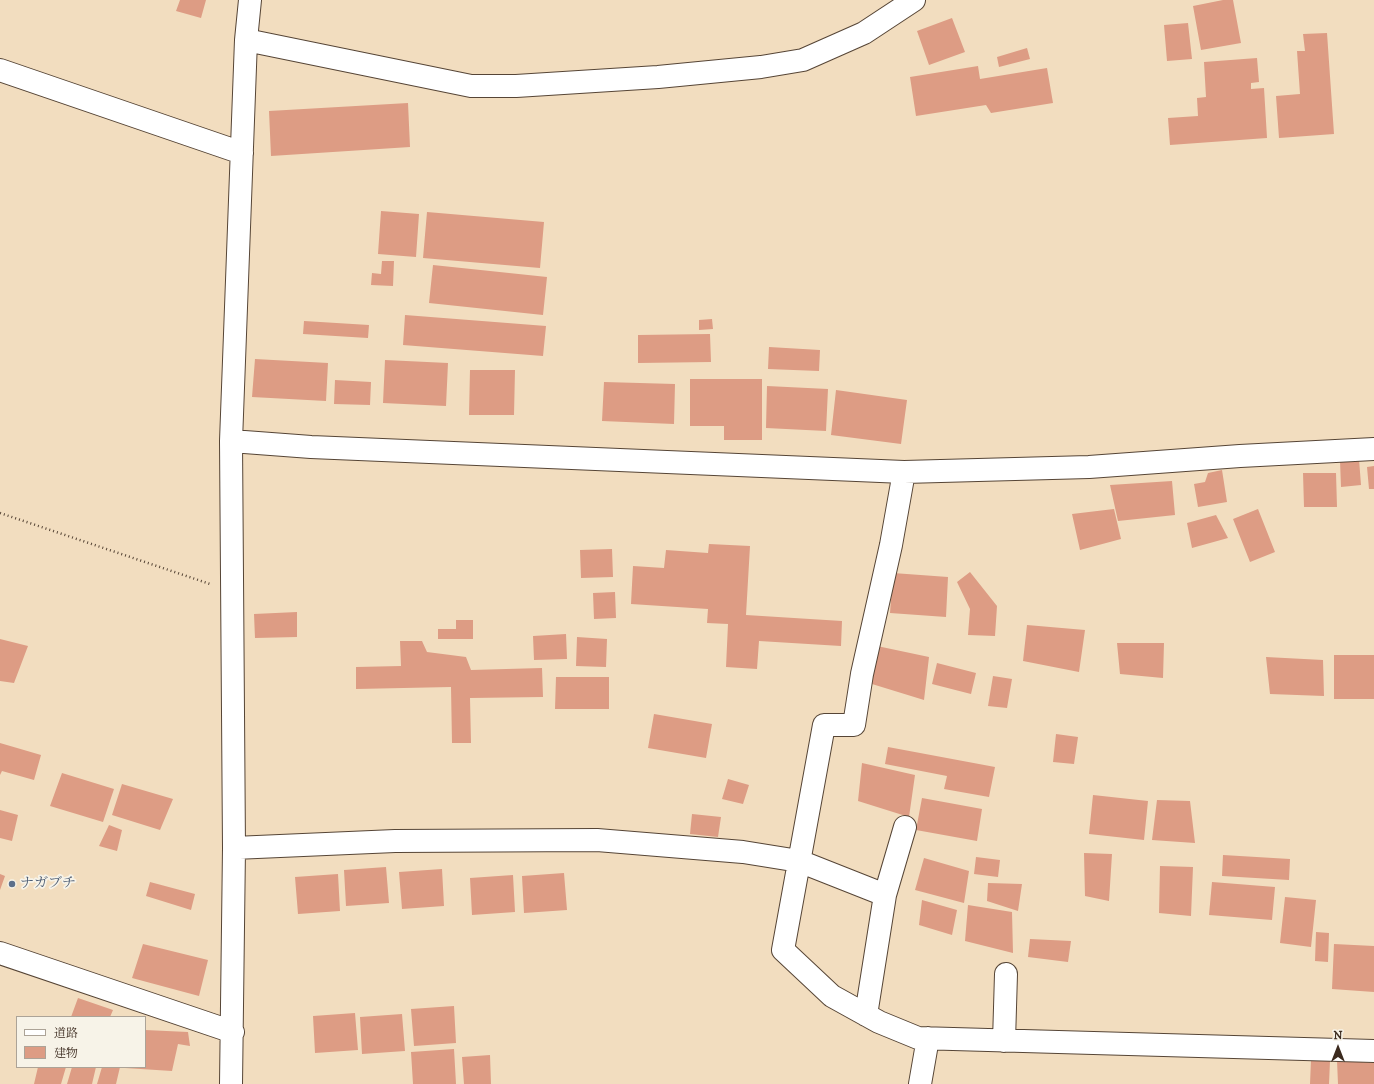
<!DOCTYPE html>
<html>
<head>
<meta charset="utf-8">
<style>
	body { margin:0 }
	#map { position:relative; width:1374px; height:1084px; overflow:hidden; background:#f2ddbf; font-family:"IM FELL DW Pica","Noto Serif JP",serif }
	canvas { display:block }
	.legend { position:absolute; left:16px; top:1016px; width:130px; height:52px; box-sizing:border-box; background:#f7f3e8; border:1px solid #aca397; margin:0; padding:5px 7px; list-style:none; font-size:12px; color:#3b2a1e }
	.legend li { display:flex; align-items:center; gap:8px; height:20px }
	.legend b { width:20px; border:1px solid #aca397 }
	.north { position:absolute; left:1318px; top:1028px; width:40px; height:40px; -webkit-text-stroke:3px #f7f3e8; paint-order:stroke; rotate:0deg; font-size:11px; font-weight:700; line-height:16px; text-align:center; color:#3b2a1e }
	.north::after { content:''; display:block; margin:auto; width:14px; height:18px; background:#3b2a1e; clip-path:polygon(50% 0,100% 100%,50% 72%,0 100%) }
</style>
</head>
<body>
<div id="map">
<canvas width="1374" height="1084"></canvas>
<ul class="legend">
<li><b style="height:5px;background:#fff"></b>道路</li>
<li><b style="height:11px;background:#dd9c84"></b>建物</li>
</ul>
<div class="north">N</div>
</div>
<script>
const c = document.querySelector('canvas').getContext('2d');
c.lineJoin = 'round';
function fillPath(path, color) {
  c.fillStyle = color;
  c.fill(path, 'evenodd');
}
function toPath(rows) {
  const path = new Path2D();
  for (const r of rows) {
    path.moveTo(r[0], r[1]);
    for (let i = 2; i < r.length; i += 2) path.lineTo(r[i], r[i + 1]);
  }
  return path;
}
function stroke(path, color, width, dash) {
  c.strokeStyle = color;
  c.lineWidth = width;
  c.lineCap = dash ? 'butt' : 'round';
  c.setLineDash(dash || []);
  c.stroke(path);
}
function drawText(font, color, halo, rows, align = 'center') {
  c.font = font + ' "IM FELL DW Pica","Noto Serif JP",serif';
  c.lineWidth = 3.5;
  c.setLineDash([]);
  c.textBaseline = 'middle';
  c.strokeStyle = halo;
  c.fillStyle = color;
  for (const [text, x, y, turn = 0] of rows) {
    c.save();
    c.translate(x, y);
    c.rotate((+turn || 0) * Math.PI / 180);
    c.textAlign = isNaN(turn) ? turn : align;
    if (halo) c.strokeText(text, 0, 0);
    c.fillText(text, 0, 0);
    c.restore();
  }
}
fillPath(toPath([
	[180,0,206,0,201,18,176,11],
	[1223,0,1233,0,1241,43,1201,50,1193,6],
	[952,18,965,52,929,65,917,31],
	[1188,23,1192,59,1167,61,1164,25],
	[1327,33,1334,134,1279,138,1276,96,1300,94,1297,51,1305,51,1303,34],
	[1027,48,1030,59,999,67,997,57],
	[1257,58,1259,82,1251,83,1251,89,1264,88,1267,138,1170,145,1168,118,1198,116,1197,98,1206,97,1204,62],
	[978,66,980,79,1047,68,1053,103,991,113,986,105,916,116,910,77],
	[408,103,410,147,271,156,269,111],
	[381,211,419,214,416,257,378,254],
	[427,212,544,222,540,268,423,258],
	[382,261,394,261,393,286,371,285,372,273,381,274],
	[433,265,547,277,543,315,429,303],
	[405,315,546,326,543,356,403,345],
	[712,319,713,329,699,330,699,320],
	[304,321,369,325,368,338,303,334],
	[710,334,711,362,638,363,638,335],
	[769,347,820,350,819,371,768,369],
	[255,359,328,363,326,401,252,397],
	[385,360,448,363,446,406,383,403],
	[470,370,515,370,514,415,469,415],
	[690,379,762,379,762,440,724,440,724,426,690,426],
	[335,380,371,382,370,405,334,404],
	[604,382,675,384,674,424,602,421],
	[767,386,828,389,826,431,766,428],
	[836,390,907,400,901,444,831,435],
	[1359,459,1361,485,1341,487,1340,460],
	[1374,466,1374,489,1369,489,1367,467],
	[1222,470,1227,502,1198,507,1194,484,1205,482,1208,473],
	[1303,473,1336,473,1337,507,1304,507],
	[1172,481,1175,515,1118,521,1110,485],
	[1114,509,1121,539,1080,550,1072,514],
	[1258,509,1275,552,1250,562,1233,519],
	[1216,515,1228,538,1192,548,1187,523],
	[709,544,750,546,746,615,842,621,841,646,759,641,757,669,726,667,728,624,707,623,708,609,631,604,633,566,664,568,666,550,708,553],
	[612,549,613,577,581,578,580,550],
	[970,572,997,606,995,636,968,635,970,609,957,582],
	[893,573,948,577,946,617,890,613],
	[615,592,616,618,594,619,593,593],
	[297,612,297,637,255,638,254,614],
	[456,620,473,620,473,639,438,639,438,629,456,629],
	[1027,625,1085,630,1079,672,1023,661],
	[566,634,567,659,534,660,533,636],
	[577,637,607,639,606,667,576,666],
	[0,639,28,646,14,683,0,681],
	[400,641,422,641,427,652,466,657,471,670,542,668,543,697,470,698,471,743,452,743,451,687,356,689,356,667,401,666],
	[1117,643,1164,643,1163,678,1120,674],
	[877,646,929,657,924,700,872,684],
	[1334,655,1374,655,1374,699,1334,699],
	[1266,657,1323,660,1324,696,1270,694],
	[937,663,976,673,971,694,932,684],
	[993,676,1012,679,1007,708,988,706],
	[556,677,609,677,609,709,555,709],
	[654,714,712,724,706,758,648,748],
	[1056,734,1078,737,1074,764,1053,762],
	[0,743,41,755,34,780,2,771,0,775],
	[888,747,995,767,989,797,944,789,947,776,885,764],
	[862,763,915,775,909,817,858,801],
	[62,773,114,789,103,822,50,806],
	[728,779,749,785,743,804,722,799],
	[122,784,173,799,160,830,112,815],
	[1093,795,1148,801,1144,840,1089,834],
	[922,798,982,809,977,841,916,830],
	[1157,800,1190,801,1195,843,1152,840],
	[0,810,18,815,12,841,0,838],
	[692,814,721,817,718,837,690,834],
	[109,825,122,830,117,851,99,846],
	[1084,853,1112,854,1109,901,1085,896],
	[1223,855,1290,859,1289,880,1222,876],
	[976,857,1000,860,998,877,974,874],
	[924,858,969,871,964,903,915,890],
	[1160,866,1193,867,1191,916,1159,913],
	[386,867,389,903,346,906,344,870],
	[442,869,444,906,402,909,399,872],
	[564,873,567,910,524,913,522,876],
	[0,874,5,876,0,890],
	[338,874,340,911,298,914,295,877],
	[513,875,515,912,472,915,470,878],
	[150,882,195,894,191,910,146,896],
	[1212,882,1275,887,1272,920,1209,915],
	[988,883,1022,884,1018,911,987,901],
	[1285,897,1316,900,1311,947,1280,943],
	[922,900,957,910,952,935,919,925],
	[968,905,1012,912,1013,953,965,941],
	[1316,932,1329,933,1328,962,1315,961],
	[1030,939,1071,941,1068,962,1028,957],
	[143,944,208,960,199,996,132,978],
	[1334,944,1374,946,1374,992,1332,989],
	[78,998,113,1010,110,1017,71,1017],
	[454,1006,456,1043,414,1046,411,1009],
	[355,1013,358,1050,315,1053,313,1016],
	[402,1014,405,1051,362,1054,360,1017],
	[145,1030,188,1032,190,1046,178,1044,172,1071,125,1068,145,1067],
	[454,1049,456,1084,413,1084,411,1052],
	[490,1055,491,1084,464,1084,462,1057],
	[1311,1060,1330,1061,1329,1084,1310,1084],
	[1337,1060,1374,1063,1374,1084,1338,1084],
	[38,1067,66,1067,61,1084,34,1084],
	[72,1067,96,1067,92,1084,67,1084],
	[102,1067,120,1067,116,1084,97,1084]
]), '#dd9c84');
const minor = toPath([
	[246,40,471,86,516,86,658,77,761,67,803,60,864,33,914,0],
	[0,70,242,153],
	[231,441,311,447,904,472,1089,467,1240,456,1374,449],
	[904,472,891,545,862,674,854,725,824,725,783,950,832,996,879,1022,918,1038,1374,1051],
	[234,848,395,841,597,840,743,852,799,861,885,895,905,827],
	[0,953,233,1032],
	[866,1015,885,895],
	[1004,1041,1006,974],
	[231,1084,234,848,231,441,246,40,250,0],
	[920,1084,928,1038]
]);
stroke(minor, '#564536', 24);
stroke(toPath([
	[0,513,210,584]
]), '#564536', 2.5, [1, 3]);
stroke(minor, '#fff', 22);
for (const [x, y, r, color] of [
	[12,884,4,"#5c6f8a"]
]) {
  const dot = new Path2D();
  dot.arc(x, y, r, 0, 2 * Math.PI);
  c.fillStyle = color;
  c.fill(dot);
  stroke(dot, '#f7f3e8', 1.5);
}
drawText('14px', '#4e5e75', '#f7f3e8', [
	["ナガブチ",20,884]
], 'left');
</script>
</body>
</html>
